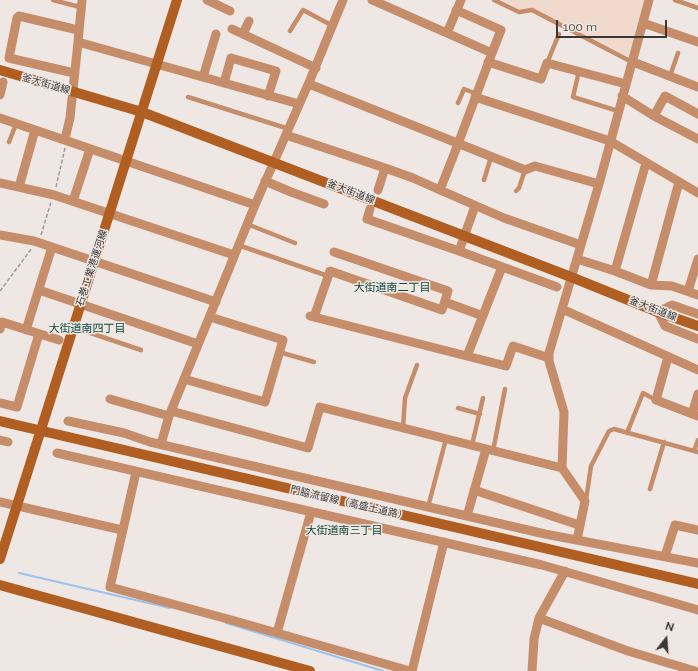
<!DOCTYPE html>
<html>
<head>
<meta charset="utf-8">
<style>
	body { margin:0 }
	#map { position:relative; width:698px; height:671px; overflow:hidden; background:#eee7e3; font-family:Raleway,sans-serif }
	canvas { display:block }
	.north { position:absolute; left:646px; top:619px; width:40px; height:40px; -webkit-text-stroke:3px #eee7e3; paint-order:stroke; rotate:17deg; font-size:11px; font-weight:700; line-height:16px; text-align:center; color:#393634 }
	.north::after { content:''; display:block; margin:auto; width:14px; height:18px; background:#393634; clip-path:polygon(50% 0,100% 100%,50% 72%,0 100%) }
	.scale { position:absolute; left:556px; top:20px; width:111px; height:18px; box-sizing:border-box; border:2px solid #393634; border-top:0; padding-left:5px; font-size:12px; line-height:14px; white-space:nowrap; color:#393634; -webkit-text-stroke:3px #eee7e3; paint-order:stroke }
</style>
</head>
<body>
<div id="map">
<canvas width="698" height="671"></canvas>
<div class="north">N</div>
<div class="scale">100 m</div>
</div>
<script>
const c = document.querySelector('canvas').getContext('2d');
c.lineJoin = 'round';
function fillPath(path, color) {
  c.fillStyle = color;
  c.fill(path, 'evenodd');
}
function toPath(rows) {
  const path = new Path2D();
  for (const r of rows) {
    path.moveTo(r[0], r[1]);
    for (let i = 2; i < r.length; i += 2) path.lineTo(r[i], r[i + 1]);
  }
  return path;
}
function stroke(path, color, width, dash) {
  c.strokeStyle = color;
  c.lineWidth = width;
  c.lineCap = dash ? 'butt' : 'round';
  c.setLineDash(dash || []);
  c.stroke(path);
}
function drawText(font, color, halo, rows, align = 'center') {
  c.font = font + ' Raleway,"Noto Sans JP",sans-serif';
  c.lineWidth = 3;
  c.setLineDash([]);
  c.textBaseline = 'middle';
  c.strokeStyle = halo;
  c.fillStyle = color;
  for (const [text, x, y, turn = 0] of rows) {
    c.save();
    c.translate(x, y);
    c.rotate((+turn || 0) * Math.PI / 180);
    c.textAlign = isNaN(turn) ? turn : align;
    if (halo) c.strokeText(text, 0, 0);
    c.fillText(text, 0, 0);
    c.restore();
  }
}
fillPath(toPath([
	[501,0,645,0,630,56,627,56,531,8,520,9]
]), '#f1d9ce');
stroke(toPath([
	[19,573,170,608],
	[226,623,383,671]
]), '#9bc2f0', 2);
stroke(toPath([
	[56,187,65,148],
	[41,235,51,202],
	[0,291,32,248]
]), '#a19b98', 1.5, [4, 2]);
stroke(toPath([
	[53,0,80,7],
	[494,0,519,12,532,10,628,60],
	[675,0,698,8],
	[290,31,303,10,333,26],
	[547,63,559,34],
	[579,71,573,97,618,111],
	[670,76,678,53],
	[188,97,289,129],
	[458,103,464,89,477,94],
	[9,142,16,124],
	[484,180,491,157],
	[516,191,519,188,525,170],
	[247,224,295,243],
	[238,245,328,276],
	[73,327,141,350],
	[279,352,314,362],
	[458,408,480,414],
	[403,428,405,398,417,365],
	[627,433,643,393,656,400],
	[472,445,483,398],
	[493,451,505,389],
	[694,451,698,440],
	[650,489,664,442],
	[586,500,591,466,609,431,614,429,698,452],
	[428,507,446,439]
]), '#c68d6a', 4.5);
stroke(toPath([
	[82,0,78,42,299,104],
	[207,0,230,11],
	[372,0,492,53,458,144,440,190,413,178,385,168,378,190],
	[456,10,501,30,492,53],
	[643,23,698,42],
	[232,29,316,68],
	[447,33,461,0],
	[243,34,249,21],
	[488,62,541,79,547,63,626,84],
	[633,62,698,87],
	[74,73,9,58,17,18,19,16,78,30],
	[203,77,216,34],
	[224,83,231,58,276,71,268,96],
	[309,84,525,170,535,166,599,184],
	[0,95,3,82],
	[622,96,654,116,698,139],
	[475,97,610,141,698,193],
	[654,116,665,96,698,114],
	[0,118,255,205],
	[286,135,385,168],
	[65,139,70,118,78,42],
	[265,181,291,192,324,204],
	[0,183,54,195,234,255],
	[19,187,35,130],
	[440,190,504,218,581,245],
	[73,201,90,149],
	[370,209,367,219,459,251,557,287],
	[0,235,34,241,216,302],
	[459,251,475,206],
	[577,259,615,271,651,285,672,286,698,295],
	[615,271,646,163],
	[651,285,679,182],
	[39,290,198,344],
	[688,291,698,259],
	[445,302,483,316],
	[562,309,698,370],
	[698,314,672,305,658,312,665,326,698,339],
	[310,316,506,366,513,346,549,358],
	[314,317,330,271,442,310,448,291,334,252],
	[0,329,2,322,59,340],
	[26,330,52,247],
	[467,356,502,267],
	[668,357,656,400,698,416],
	[184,379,265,402,283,340,210,317],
	[110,399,169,416],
	[0,403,17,407,39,334],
	[171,411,308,448,320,407,562,468],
	[692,414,698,394],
	[68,421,124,433,150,442,467,516,545,534,698,563],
	[0,440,8,442],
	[161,444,169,416,255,205,310,80,343,0],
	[57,453,542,565,698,610],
	[136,472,110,587,235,621,410,671],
	[474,490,579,525],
	[0,502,122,530],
	[467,516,486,449],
	[577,540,585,501,562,468,564,412,549,361,549,353,599,184,649,0],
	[665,556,675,525,698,530],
	[539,618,628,651,695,671],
	[277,633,311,512],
	[412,671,444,542],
	[532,671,534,639,539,618,565,571]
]), '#c68d6a', 9);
stroke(toPath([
	[0,70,142,112,571,277,658,312,698,326],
	[0,421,698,584],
	[0,559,177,0],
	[0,585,310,671]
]), '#b05e22', 10);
drawText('10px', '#393634', '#eee7e3', [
	["釜大街道線",46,84,16],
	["釜大街道線",351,192,21],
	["石巻工業港運河線",92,268,-72],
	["釜大街道線",653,309,21],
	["門脇流留線（高盛土道路）",349,503,13]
]);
drawText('11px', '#10483d', '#eee7e3', [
	["大街道南二丁目",392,288],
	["大街道南四丁目",87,329],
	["大街道南三丁目",344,531]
]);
</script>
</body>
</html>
